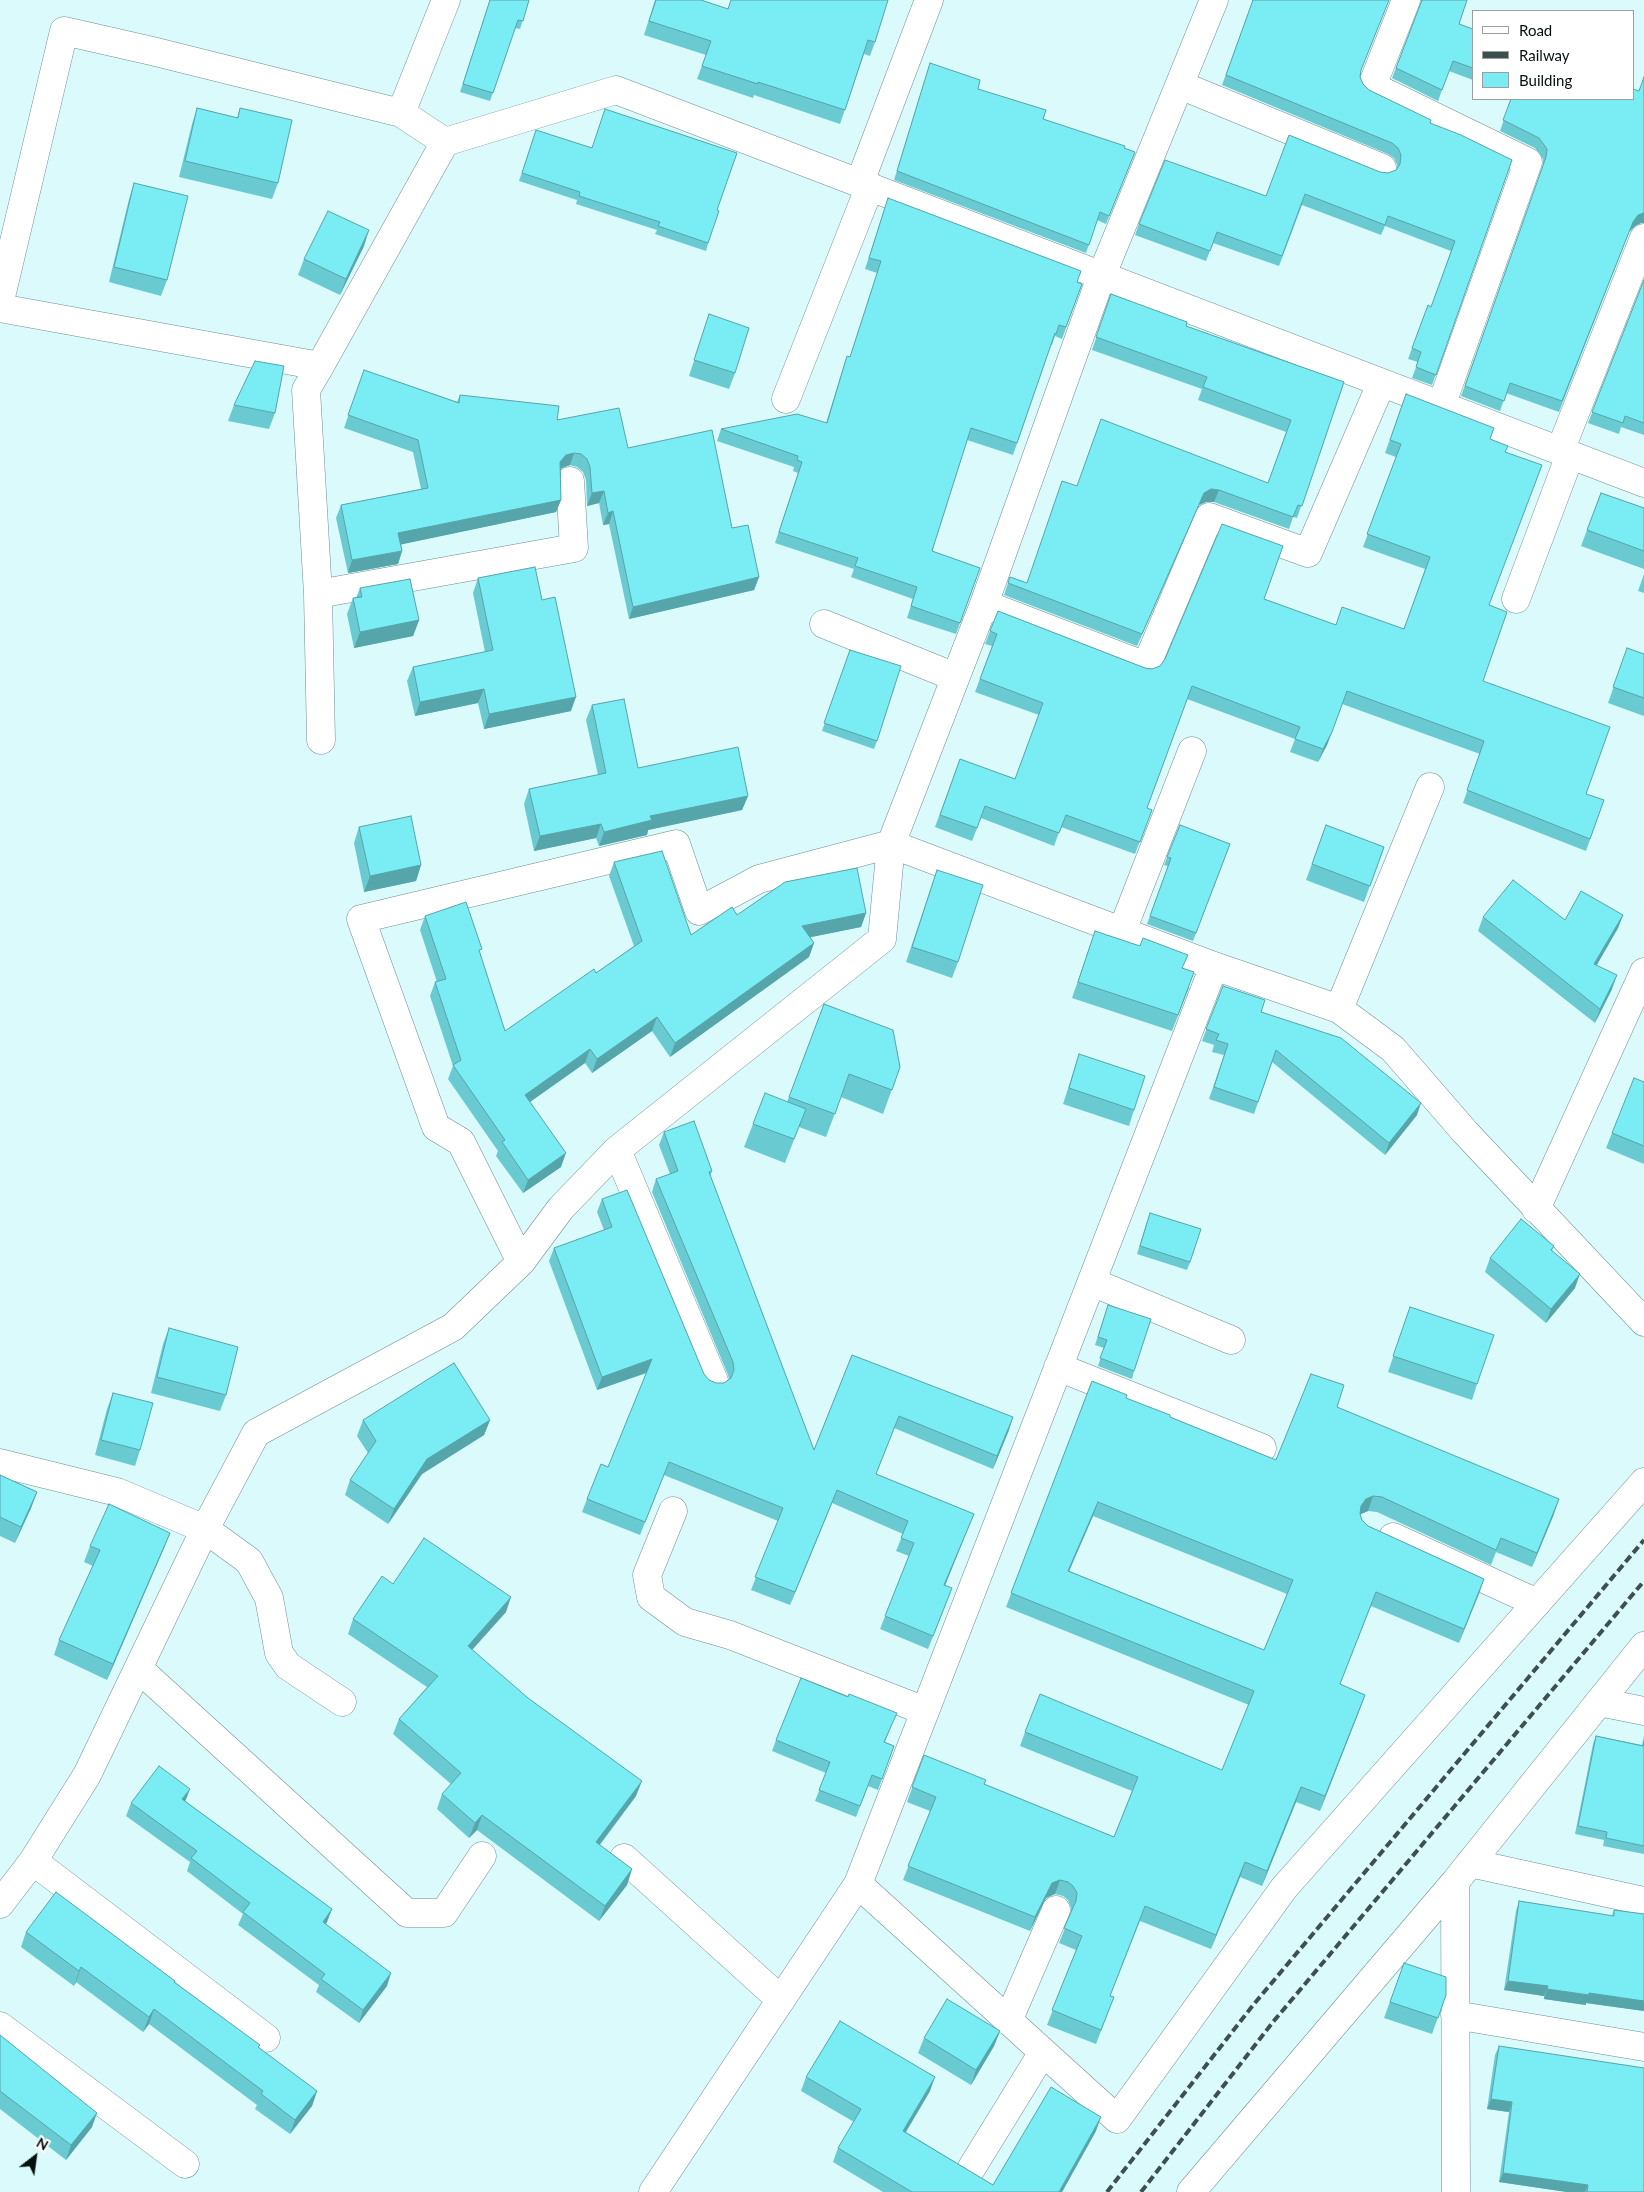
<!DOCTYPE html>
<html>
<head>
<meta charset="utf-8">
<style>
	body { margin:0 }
	#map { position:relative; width:1644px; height:2192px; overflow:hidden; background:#dafafc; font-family:Lato,sans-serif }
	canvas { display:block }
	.legend { position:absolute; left:1472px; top:10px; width:162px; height:90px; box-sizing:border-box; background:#fff; border:1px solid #9b9f9f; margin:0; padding:6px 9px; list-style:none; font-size:15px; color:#051010 }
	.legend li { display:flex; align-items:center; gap:10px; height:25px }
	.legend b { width:25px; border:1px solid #9b9f9f }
	.north { position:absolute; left:10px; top:2132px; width:50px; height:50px; -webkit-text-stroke:4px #fff; paint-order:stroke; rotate:30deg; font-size:14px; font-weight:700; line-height:20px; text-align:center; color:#051010 }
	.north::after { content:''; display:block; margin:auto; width:18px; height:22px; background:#051010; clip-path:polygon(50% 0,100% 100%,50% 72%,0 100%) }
</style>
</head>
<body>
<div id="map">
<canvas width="1644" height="2192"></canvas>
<ul class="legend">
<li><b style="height:6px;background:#fff"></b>Road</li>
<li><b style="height:6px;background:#3e4f4f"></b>Railway</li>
<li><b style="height:14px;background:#7aecf3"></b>Building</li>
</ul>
<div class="north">N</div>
</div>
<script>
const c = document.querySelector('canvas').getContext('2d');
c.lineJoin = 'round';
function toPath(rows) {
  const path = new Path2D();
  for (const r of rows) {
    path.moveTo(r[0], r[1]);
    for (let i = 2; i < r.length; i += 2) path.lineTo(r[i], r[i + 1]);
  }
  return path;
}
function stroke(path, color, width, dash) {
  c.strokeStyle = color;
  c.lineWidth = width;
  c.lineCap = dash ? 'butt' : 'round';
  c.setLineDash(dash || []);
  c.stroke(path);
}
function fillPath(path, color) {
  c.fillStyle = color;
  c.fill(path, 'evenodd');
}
const minor = toPath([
	[1406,0,1372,86,1528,162,1441,406],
	[1180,85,1382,168],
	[401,113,446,0],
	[860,182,929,0],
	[0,301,64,31,152,51,401,113,445,142],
	[0,308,320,366,445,142,616,90,1644,483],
	[320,366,306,390,318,594,321,740],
	[786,399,870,186],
	[1560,451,1644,238],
	[318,594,574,548,570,481],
	[1516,599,1570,455],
	[984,604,1146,666,1209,517,1308,553,1381,384],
	[824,624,955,677],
	[1122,931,1192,751],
	[1339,1009,1430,787],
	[617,1150,714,1381],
	[1536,1209,1644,972],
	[521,1262,461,1142,436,1127,361,919,676,844,699,911,759,879,891,844,1214,966,1339,1009,1393,1049,1465,1132,1644,1322],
	[1092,1282,1231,1340],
	[1058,1367,1262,1448],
	[0,1463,117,1492,205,1529,249,1561,269,1598,279,1653,288,1666,342,1702],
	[673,1511,647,1575,651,1597,685,1622,730,1635,925,1711],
	[1393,1537,1537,1603],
	[139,1669,407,1913,444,1913,482,1856],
	[1599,1702,1644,1711],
	[624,1858,781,2000],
	[33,1861,266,2038],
	[1470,1863,1644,1901],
	[1455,1882,1456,2192],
	[858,1884,1117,2119,1284,1888,1644,1482],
	[0,1904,33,1861,87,1775,205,1529,256,1433,453,1327,521,1262,561,1208,617,1150,882,939,891,844,984,604,1101,277,1214,0],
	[1455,2015,1644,2047],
	[1008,2021,1056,1910],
	[0,2026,185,2164],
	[971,2169,1043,2052],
	[653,2192,858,1884,1214,966],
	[1191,2192,1455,1882,1644,1646]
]);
stroke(minor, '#708e90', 29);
stroke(minor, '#fff', 28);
stroke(toPath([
	[1107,2192,1254,2004,1644,1540],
	[1141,2192,1273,2022,1644,1581]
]), '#3e4f4f', 4, [8, 4]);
fillPath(toPath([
	[490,0,529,0,520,29,515,28,490,101,460,92],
	[655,0,701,0,728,9,731,0,875,42,870,56,864,54,840,124,754,95,753,98,697,79,706,55,644,35],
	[1253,0,1361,71,1360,77,1363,84,1369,90,1430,123,1512,160,1432,385,1412,378,1418,362,1408,359,1428,305,1431,307,1451,251,1385,226,1381,235,1302,205,1279,266,1213,243,1206,261,1135,235,1139,224,1380,172,1388,173,1396,170,1397,168,1397,165,1394,158,1388,154,1222,85],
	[1421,0,1467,0,1459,24,1473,29,1473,80,1449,71,1438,101,1392,78,1421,4],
	[930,63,978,89,1043,119,1135,152,1106,224,1097,220,1086,253,894,180],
	[1644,77,1644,223,1641,223,1635,226,1629,232,1559,412,1506,393,1500,411,1461,396,1543,167,1543,159,1535,148,1500,131,1511,99,1639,91],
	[197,108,237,118,240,108,278,183,272,199,179,177,192,124],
	[536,130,717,210,706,251,655,234,657,230,576,204,577,200,519,181],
	[134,183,167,280,161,296,109,282,129,199],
	[888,198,1082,284,1062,339,1055,336,1052,345,1051,345,1013,455,967,440,932,551,980,568,956,634,907,618,913,599,851,577,854,569,775,543,798,473,793,471,794,467,717,441,721,429,826,423,843,368,847,356,850,357,877,273,865,269],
	[364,246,340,295,298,275,304,259],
	[1644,280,1644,435,1621,427,1619,434,1588,423],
	[1111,294,1186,326,1344,382,1297,518,1293,517,1289,529,1214,502,1206,502,1199,505,1137,646,1004,595,1010,577,1027,583,1077,486,1268,483,1286,432,1198,400,1202,389,1092,350],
	[709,314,735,373,729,389,689,376],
	[364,370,457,402,460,395,557,420,628,448,732,528,759,577,754,590,629,619,609,524,603,525,599,503,587,506,586,480,583,472,577,467,570,465,562,468,561,469,561,500,556,512,401,544,402,551,398,564,348,573,336,518,341,505,421,489,413,452,344,428],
	[1406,394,1490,439,1505,452,1489,606,1483,681,1586,794,1604,800,1586,851,1463,803,1480,754,1342,704,1327,745,1318,762,1290,752,1295,739,1187,699,1147,808,1152,810,1135,854,1061,827,1054,846,981,818,972,841,935,827,960,759,1015,779,1039,715,975,692,992,646,985,644,998,611,1145,668,1152,669,1160,666,1264,599,1336,625,1404,629,1425,569,1363,547,1396,457,1385,453],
	[234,405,275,413,269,429,228,421],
	[1601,493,1644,508,1644,569,1581,546],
	[1644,574,1644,593,1638,591],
	[478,578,542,600,571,711,484,729,478,703,415,716,407,681,413,667,485,652,473,593],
	[360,588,419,620,413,636,354,648,347,614,353,598,356,598],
	[1627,648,1644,654,1644,716,1608,703],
	[850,650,877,741,874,749,822,731],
	[592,705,638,768,748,796,742,810,648,830,647,835,599,846,596,838,534,851,524,804,529,789,598,775,586,720],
	[1180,825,1230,844,1193,941,1147,924,1168,866,1164,865],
	[1326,825,1384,847,1364,902,1306,880],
	[359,827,421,865,416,881,364,892,354,843],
	[614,862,691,935,737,915,866,913,861,927,810,937,814,943,809,957,670,1057,652,1031,592,1073,585,1063,530,1102,561,1167,523,1193,496,1156,498,1151,448,1079,453,1066,430,996,435,982,437,982,420,930,425,916,480,954,505,1031,596,973,634,946,609,876],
	[937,870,958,962,952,978,906,962],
	[1623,915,1618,928,1597,965,1612,989,1595,1023,1478,931,1483,917,1565,920],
	[1095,931,1140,946,1183,968,1189,988,1172,1031,1072,998],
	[1223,986,1417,1115,1385,1155,1272,1062,1254,1114,1209,1099,1224,1055,1212,1052,1214,1045,1202,1041],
	[824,1004,900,1067,883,1114,841,1097,826,1137,799,1127,785,1163,744,1147,753,1124,787,1102],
	[1079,1054,1134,1110,1129,1126,1063,1104],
	[1644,1082,1644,1164,1606,1148,1612,1133],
	[664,1132,712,1171,710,1177,814,1450,852,1355,1009,1430,993,1469,894,1428,876,1474,974,1514,945,1585,947,1601,928,1649,880,1629,909,1556,896,1551,903,1534,832,1503,790,1605,751,1590,778,1521,664,1475,640,1535,582,1512,587,1499,608,1467,647,1373,597,1390,549,1261,554,1248,604,1230,597,1212,602,1199,704,1374,709,1380,716,1383,724,1383,729,1379,728,1375,652,1192,656,1179,670,1174,659,1145],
	[1147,1221,1190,1262,1187,1270,1137,1254],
	[1554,1246,1552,1251,1575,1288,1546,1323,1485,1272,1490,1258],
	[1108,1305,1134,1371,1132,1379,1098,1366,1104,1348,1095,1345],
	[1410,1307,1477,1384,1472,1400,1388,1372],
	[169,1328,226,1395,220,1411,151,1393,163,1344],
	[1092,1381,1126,1398,1170,1417,1276,1460,1337,1407,1554,1514,1532,1567,1496,1552,1491,1565,1377,1512,1368,1511,1361,1514,1360,1514,1362,1520,1368,1526,1484,1579,1459,1643,1371,1606,1340,1684,1365,1695,1320,1811,1296,1802,1262,1886,1240,1877,1211,1949,1140,1921,1110,1996,1114,1997,1096,2044,1047,2025,1076,1950,1059,1943,1071,1913,1071,1908,1068,1900,1063,1896,1055,1894,1046,1898,1030,1931,903,1880,930,1811,907,1802,924,1755,984,1784,1114,1837,1132,1791,1020,1746,1025,1732,1222,1770,1249,1705,1006,1607],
	[1093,1516,1287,1594,1264,1650,1069,1571],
	[113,1393,140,1450,135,1466,95,1455,107,1409],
	[363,1420,490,1420,484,1435,422,1474,388,1524,345,1495,350,1480,368,1453,357,1436],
	[0,1475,37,1492,31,1508,15,1543,0,1536],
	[170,1533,164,1548,107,1680,54,1655,59,1640,93,1566,84,1562,90,1546],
	[393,1584,506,1612,472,1650,636,1796,600,1845,632,1869,627,1885,599,1921,477,1830,469,1838,437,1809,442,1794,451,1784,393,1734,399,1719,427,1687,348,1634,353,1619],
	[892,1724,885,1742,894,1746,878,1790,868,1786,856,1817,815,1801,826,1773,772,1751,776,1740],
	[1596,1736,1642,1745,1644,1736,1644,1854,1603,1846,1604,1840,1575,1834,1593,1744],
	[185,1801,332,1909,326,1924,387,1986,359,2023,316,1992,319,1985,238,1925,243,1914,187,1871,190,1862,126,1816,131,1803],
	[1519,1901,1612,1916,1614,1910,1644,1914,1644,2011,1586,2003,1586,2005,1544,1999,1544,1996,1504,1990,1516,1911],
	[26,1932,175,1982,259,2048,317,2091,312,2106,290,2134,255,2109,257,2105,149,2024,143,2032,76,1982,74,1986,21,1947],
	[1404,1963,1446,1995,1432,2034,1384,2018],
	[1000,2031,994,2046,971,2085,918,2053,924,2038],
	[0,2035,92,2127,66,2160,0,2109],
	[1499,2046,1644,2192,1567,2192,1499,2182,1509,2112,1487,2109,1495,2055],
	[806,2077,930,2091,906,2132,993,2185,1096,2131,1062,2192,883,2192,833,2162,838,2148,854,2122,801,2091]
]), '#69cbd1');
fillPath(toPath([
	[1644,213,1644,223,1641,223,1635,226,1629,232,1559,412,1633,222,1638,215],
	[369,230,364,246,340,295,346,279],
	[574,453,570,465,562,468,556,474,560,462,566,455],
	[1211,489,1219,490,1214,502,1206,502,1199,505,1137,646,1142,634,1204,493],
	[604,491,599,503,587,506,592,493],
	[561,500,556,512,394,546,398,533],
	[613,511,609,524,603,525,608,513],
	[402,551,398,564,348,573,352,560],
	[759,577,754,590,629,619,633,607],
	[419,620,413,636,354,648,360,632],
	[484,689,478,703,415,716,420,702],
	[576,697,571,711,484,729,489,714],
	[1332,732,1327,745,1318,762,1323,749],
	[748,796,742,810,648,830,647,835,599,846,604,832,650,816],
	[601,824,596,838,534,851,540,836],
	[421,865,416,881,364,892,370,876],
	[866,913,861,927,797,940,802,926],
	[1623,915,1618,928,1589,978,1594,964],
	[814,943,809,957,670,1057,675,1043],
	[1617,975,1612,989,1595,1023,1600,1009],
	[657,1017,652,1031,592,1073,597,1059],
	[590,1049,585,1063,520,1109,525,1095],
	[1421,1103,1417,1115,1385,1155,1389,1143],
	[566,1153,561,1167,523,1193,528,1180],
	[1580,1274,1575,1288,1546,1323,1551,1309],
	[652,1359,648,1372,597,1390,602,1377],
	[1013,1417,1009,1430,993,1469,997,1456],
	[490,1420,484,1435,422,1474,388,1524,394,1509,427,1459],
	[837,1490,832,1503,790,1605,795,1592],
	[37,1492,31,1508,15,1543,21,1527],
	[1373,1496,1368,1511,1361,1514,1356,1520,1361,1506,1366,1499],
	[1559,1499,1554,1514,1532,1567,1537,1553],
	[1098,1502,1093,1516,1063,1585,1068,1571],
	[974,1514,969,1526,940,1598,944,1585],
	[170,1533,164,1548,107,1680,113,1664],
	[1484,1579,1479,1594,1459,1643,1464,1629],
	[511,1597,506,1612,462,1661,468,1646],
	[1365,1695,1360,1709,1320,1811,1325,1796],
	[642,1781,636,1796,590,1857,596,1842],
	[1301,1787,1296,1802,1262,1886,1267,1871],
	[190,1789,185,1802,182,1799],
	[482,1815,477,1830,469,1838,475,1823],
	[1245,1862,1240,1877,1211,1949,1216,1935],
	[632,1869,627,1885,599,1921,605,1906],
	[1060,1880,1055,1894,1046,1898,1030,1931,1035,1917,1052,1883],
	[332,1909,327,1922,318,1935,323,1922],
	[81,1967,76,1982,74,1986,79,1971],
	[391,1973,387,1986,359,2023,363,2010],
	[1508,1981,1548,1986,1544,1996,1504,1990],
	[1547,1989,1589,1993,1644,2001,1644,2011,1586,2003,1586,2005,1544,1999],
	[154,2009,149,2024,143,2032,149,2017],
	[1000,2031,994,2046,971,2085,976,2070],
	[935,2077,930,2091,898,2145,903,2131],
	[317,2091,312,2106,290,2134,295,2120],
	[1491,2099,1512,2102,1509,2112,1487,2109],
	[97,2113,92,2127,66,2160,71,2145],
	[1101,2117,1096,2131,1062,2192,1059,2192],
	[1503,2173,1588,2185,1585,2192,1567,2192,1499,2182]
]), '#55a5aa');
const building = toPath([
	[490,0,529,0,523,21,518,20,493,93,463,84,490,0],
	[656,0,701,0,728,9,731,0,888,0,875,42,868,40,845,110,758,82,758,84,702,66,711,41,649,21,656,0],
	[1253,0,1389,0,1361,70,1360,77,1363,84,1369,90,1431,120,1430,123,1461,135,1512,160,1436,375,1416,367,1421,352,1412,348,1428,305,1431,307,1455,241,1388,216,1385,225,1305,194,1282,256,1217,232,1210,251,1139,224,1165,160,1266,196,1289,135,1380,172,1388,173,1396,170,1400,164,1401,155,1398,148,1392,143,1226,75,1253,0],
	[1422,0,1467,0,1459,24,1473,29,1473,68,1453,61,1442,90,1396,68,1422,0],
	[930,63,980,80,978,89,1046,110,1043,119,1125,146,1124,148,1135,152,1109,216,1100,212,1089,245,897,171,930,63],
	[1644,77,1644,213,1638,215,1633,222,1562,401,1510,383,1504,401,1465,386,1546,157,1547,149,1539,138,1503,120,1511,99,1633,99,1633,89,1639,91,1644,77],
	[197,108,238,118,240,108,292,120,278,183,185,161,197,108],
	[605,109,737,153,717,210,719,211,708,243,658,226,660,222,579,196,580,192,522,173,536,130,592,148,605,109],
	[134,183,188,196,167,280,114,267,134,183],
	[888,198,1081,271,1077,282,1082,284,1066,327,1059,325,1056,334,1055,333,1017,443,971,428,932,551,980,568,960,623,911,606,917,587,855,566,858,558,779,532,802,462,797,460,798,456,721,429,797,414,827,423,847,356,850,357,881,261,869,258,888,198],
	[328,211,369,230,346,279,304,259,328,211],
	[1644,280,1644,423,1625,416,1623,423,1592,412,1644,280],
	[1111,294,1187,322,1186,326,1344,382,1302,506,1298,505,1293,517,1219,490,1211,489,1204,493,1142,634,1008,583,1010,577,1027,583,1062,481,1077,486,1101,419,1268,483,1291,420,1203,387,1207,377,1096,337,1111,294],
	[709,314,749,328,735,373,694,360,709,314],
	[255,361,284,366,275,413,234,405,255,361],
	[364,370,459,403,460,395,559,406,557,420,619,408,628,448,712,430,732,528,748,525,759,577,633,607,613,511,608,513,604,491,592,493,590,467,587,459,581,454,574,453,566,455,560,462,561,500,398,533,402,551,352,560,341,505,428,488,418,440,348,415,364,370],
	[1406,394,1494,428,1490,439,1508,446,1505,452,1542,465,1489,605,1507,612,1483,681,1610,727,1586,794,1604,800,1590,839,1467,790,1484,741,1347,691,1332,732,1323,749,1295,739,1300,727,1192,686,1147,808,1152,810,1140,842,1066,815,1059,833,985,806,977,828,940,815,960,759,1015,779,1043,703,980,679,997,634,990,631,998,611,1145,668,1152,669,1160,666,1165,659,1222,524,1283,546,1264,599,1336,625,1342,607,1404,629,1430,557,1367,534,1401,444,1390,440,1406,394],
	[1601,493,1644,508,1644,551,1587,530,1601,493],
	[535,567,542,600,555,597,576,697,489,714,484,689,420,702,413,667,493,650,478,578,535,567],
	[410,579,419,620,360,632,353,598,362,597,360,588,410,579],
	[1627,648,1644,654,1644,698,1613,687,1627,648],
	[850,650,901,666,877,741,824,723,850,650],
	[624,699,638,768,738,747,748,796,650,816,652,820,604,832,601,824,540,836,529,789,606,773,592,705,624,699],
	[411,816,421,865,370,876,359,827,411,816],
	[1180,825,1230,844,1196,933,1150,916,1171,858,1167,857,1180,825],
	[1326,825,1384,847,1370,886,1312,864,1326,825],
	[662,851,691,935,732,907,737,915,785,882,857,868,866,913,802,926,814,943,675,1043,657,1017,597,1059,590,1049,525,1095,566,1153,528,1180,502,1142,505,1140,453,1065,461,1060,435,982,446,979,425,916,466,902,482,949,479,950,505,1031,594,969,596,973,642,941,614,862,662,851],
	[937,870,983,885,958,962,912,947,937,870],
	[1513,880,1565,920,1581,891,1623,915,1594,964,1617,975,1600,1009,1483,917,1513,880],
	[1095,931,1140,946,1143,938,1188,955,1182,968,1194,972,1178,1015,1078,982,1095,931],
	[1223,986,1265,1000,1261,1012,1341,1038,1421,1103,1389,1143,1276,1050,1258,1102,1214,1087,1228,1044,1216,1040,1219,1034,1206,1029,1223,986],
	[824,1004,893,1030,900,1067,892,1090,849,1074,835,1114,789,1097,824,1004],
	[1079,1054,1145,1076,1134,1110,1069,1088,1079,1054],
	[1634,1078,1644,1082,1644,1146,1612,1133,1634,1078],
	[765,1093,806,1109,794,1139,753,1124,765,1093],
	[694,1121,712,1171,709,1172,814,1450,852,1355,1013,1417,997,1456,899,1416,876,1474,974,1514,944,1585,952,1588,933,1636,885,1616,914,1543,901,1538,908,1521,837,1490,795,1592,755,1577,783,1508,669,1462,645,1522,587,1499,601,1464,608,1467,652,1359,602,1377,554,1248,612,1227,602,1199,627,1190,704,1374,709,1380,716,1383,724,1383,731,1378,734,1370,733,1362,656,1179,678,1171,664,1132,694,1121],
	[1150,1213,1201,1229,1190,1262,1140,1246,1150,1213],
	[1521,1219,1554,1246,1551,1250,1580,1274,1551,1309,1490,1258,1521,1219],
	[1108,1305,1151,1319,1134,1371,1100,1358,1107,1340,1098,1337,1108,1305],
	[1410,1307,1494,1335,1477,1384,1393,1356,1410,1307],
	[169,1328,238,1347,226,1395,157,1377,169,1328],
	[454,1363,490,1420,427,1459,394,1509,350,1480,376,1441,363,1420,454,1363],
	[1311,1374,1344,1385,1337,1407,1559,1499,1537,1553,1501,1538,1496,1550,1382,1497,1373,1496,1366,1499,1361,1506,1360,1514,1362,1520,1368,1526,1484,1579,1464,1629,1376,1592,1340,1684,1365,1695,1325,1796,1301,1787,1267,1871,1245,1862,1216,1935,1145,1906,1110,1996,1114,1997,1101,2030,1052,2010,1082,1936,1064,1928,1076,1901,1077,1893,1073,1886,1068,1882,1060,1880,1052,1883,1035,1917,908,1866,936,1797,912,1787,924,1755,986,1780,984,1784,1114,1837,1138,1777,1025,1732,1040,1694,1222,1770,1254,1691,1011,1593,1092,1381,1127,1395,1126,1398,1170,1415,1170,1417,1276,1460,1311,1374],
	[1098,1502,1293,1580,1264,1650,1068,1571,1098,1502],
	[113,1393,153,1403,140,1450,101,1440,113,1393],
	[0,1475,37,1492,21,1527,0,1517,0,1475],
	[109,1504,170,1533,113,1664,59,1640,100,1550,90,1546,109,1504],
	[424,1538,511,1597,468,1646,528,1698,642,1781,596,1842,632,1869,605,1906,482,1815,475,1823,442,1794,461,1773,399,1719,438,1676,353,1619,382,1576,393,1584,424,1538],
	[801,1678,848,1697,849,1694,897,1713,884,1742,894,1746,882,1779,872,1775,860,1806,819,1790,830,1762,776,1740,801,1678],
	[1596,1736,1643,1746,1644,1741,1644,1846,1606,1838,1607,1832,1578,1826,1596,1736],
	[159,1766,190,1789,182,1799,332,1909,323,1922,391,1973,363,2010,321,1979,325,1974,243,1912,250,1903,191,1858,197,1851,131,1803,159,1766],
	[56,1892,175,1981,174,1982,260,2045,258,2047,317,2091,295,2120,261,2094,263,2091,154,2009,149,2017,81,1967,79,1971,26,1932,56,1892],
	[1519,1901,1614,1916,1614,1910,1644,1914,1644,2001,1589,1993,1589,1995,1547,1989,1548,1986,1508,1981,1519,1901],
	[1404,1963,1446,1977,1446,1995,1438,2018,1390,2002,1404,1963],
	[947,1999,1000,2031,976,2070,924,2038,947,1999],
	[840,2021,935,2077,903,2131,993,2185,1051,2087,1101,2117,1059,2192,912,2192,838,2148,861,2109,806,2077,840,2021],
	[0,2035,97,2113,71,2145,0,2091,0,2035],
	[1499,2046,1644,2068,1644,2192,1587,2192,1588,2185,1503,2173,1512,2102,1491,2099,1499,2046]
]);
fillPath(building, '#7aecf3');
stroke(building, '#55a5aa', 1);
</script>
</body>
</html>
